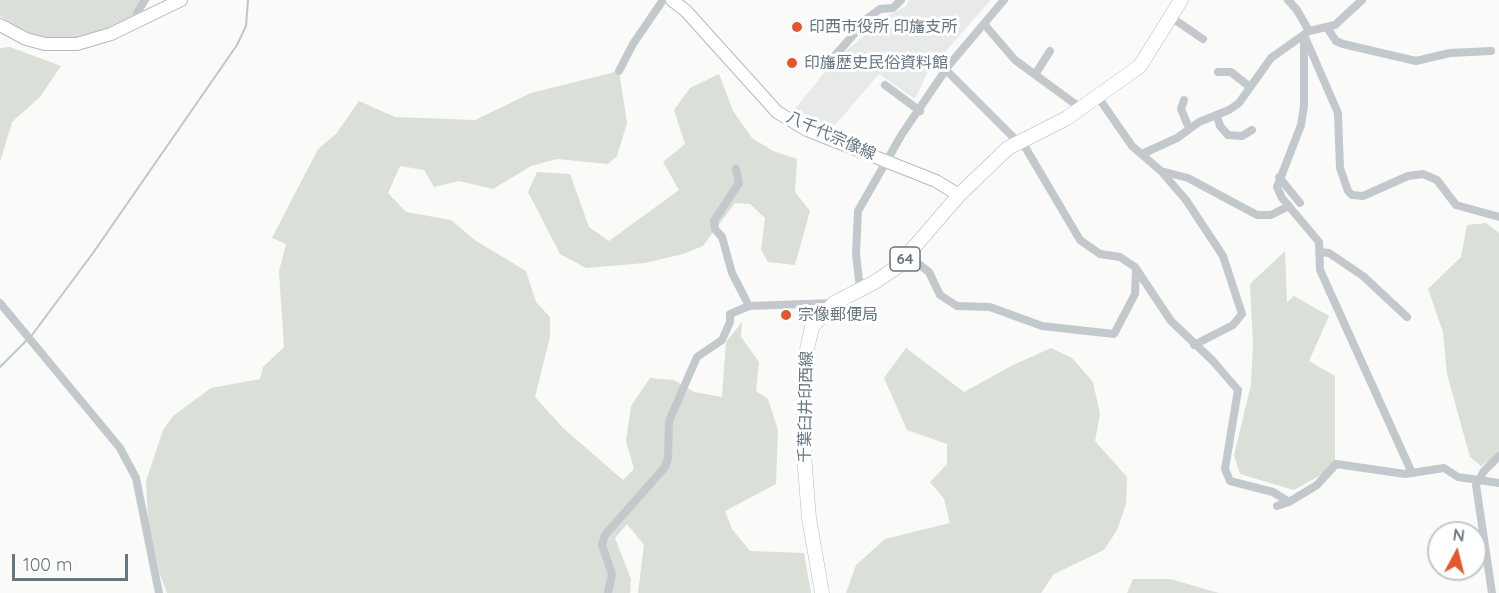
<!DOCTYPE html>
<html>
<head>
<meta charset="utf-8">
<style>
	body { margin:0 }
	#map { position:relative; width:1499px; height:593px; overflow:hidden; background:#fafaf8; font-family:Quicksand,sans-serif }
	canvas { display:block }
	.north { position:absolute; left:1427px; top:521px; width:60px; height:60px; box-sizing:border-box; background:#fff; border:2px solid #c1c8cd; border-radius:50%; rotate:7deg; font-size:16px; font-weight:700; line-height:24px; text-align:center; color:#657683 }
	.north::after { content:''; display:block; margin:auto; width:21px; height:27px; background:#e4572e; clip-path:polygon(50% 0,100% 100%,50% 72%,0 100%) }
	.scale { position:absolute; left:12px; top:554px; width:116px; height:27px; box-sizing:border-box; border:3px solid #657683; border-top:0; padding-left:8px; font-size:18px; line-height:21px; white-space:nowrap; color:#657683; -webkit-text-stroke:4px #fff; paint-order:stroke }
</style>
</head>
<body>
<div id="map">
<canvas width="1499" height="593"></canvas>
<div class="north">N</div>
<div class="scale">100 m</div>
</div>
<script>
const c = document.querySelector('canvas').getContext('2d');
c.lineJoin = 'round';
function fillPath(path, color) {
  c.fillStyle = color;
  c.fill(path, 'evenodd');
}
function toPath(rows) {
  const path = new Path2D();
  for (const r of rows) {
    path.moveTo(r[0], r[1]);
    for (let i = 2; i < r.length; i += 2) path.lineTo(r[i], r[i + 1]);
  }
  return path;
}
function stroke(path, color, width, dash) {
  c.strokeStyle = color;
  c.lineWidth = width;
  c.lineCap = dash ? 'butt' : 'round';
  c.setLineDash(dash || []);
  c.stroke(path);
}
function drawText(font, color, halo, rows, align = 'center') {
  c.font = font + ' Quicksand,"Noto Sans JP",sans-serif';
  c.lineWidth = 6;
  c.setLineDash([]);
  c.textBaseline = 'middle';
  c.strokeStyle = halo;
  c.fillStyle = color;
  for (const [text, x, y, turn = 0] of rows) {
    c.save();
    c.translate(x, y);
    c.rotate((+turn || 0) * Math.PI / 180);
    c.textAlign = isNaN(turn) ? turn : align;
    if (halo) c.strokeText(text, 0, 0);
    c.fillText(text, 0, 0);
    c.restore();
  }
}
fillPath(toPath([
	[909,0,991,0,928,71,915,99,879,74,831,130,794,110,833,62,887,16,906,6]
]), '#e8e9e9');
fillPath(toPath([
	[0,0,143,0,130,21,76,43,35,38,0,16],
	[10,47,61,66,40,97,12,122,0,162,0,48],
	[619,71,627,123,617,156,608,164,557,159,531,166,493,189,459,181,434,187,424,170,400,166,388,193,406,212,451,220,476,241,526,271,536,302,550,317,550,337,535,397,563,428,623,480,634,469,626,441,631,406,650,378,674,380,694,392,722,397,726,342,742,322,741,337,759,362,756,391,768,399,778,430,776,484,725,511,732,529,750,551,804,553,811,593,638,593,644,545,627,524,615,538,631,579,630,593,167,593,159,572,148,519,146,481,163,430,173,416,211,388,260,379,263,367,284,347,279,271,286,244,272,238,318,149,336,134,359,101,395,117,475,120,531,93],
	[719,74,733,111,752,138,773,151,797,159,795,192,810,211,795,265,768,262,761,250,765,218,750,204,735,203,703,246,683,254,645,263,586,268,560,254,528,192,537,172,570,174,589,227,609,241,679,190,663,162,685,144,674,110,690,88],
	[1486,223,1499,233,1499,454,1481,466,1470,457,1447,374,1443,332,1428,289,1461,257,1467,225],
	[1285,251,1287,302,1294,296,1329,316,1309,361,1335,376,1335,467,1294,490,1240,474,1234,455,1251,385,1253,344,1250,284],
	[906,348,964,392,1011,366,1051,348,1072,358,1093,382,1100,414,1095,441,1127,477,1126,504,1117,530,1104,550,1054,574,1041,593,846,593,856,565,885,539,950,523,944,499,930,482,947,464,947,444,907,430,884,378],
	[1133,579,1170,579,1219,593,1127,593]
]), '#dadfd7');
stroke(toPath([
	[0,367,32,335,93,253,237,45,246,26,248,0]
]), '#bbc7cb', 2);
const secondary = toPath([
	[672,0,686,11,777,112,807,130,936,181,959,195],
	[0,25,26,39,45,44,77,44,111,34,181,0]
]);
const primary = toPath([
	[822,593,809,518,804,455,804,363,812,327,834,303,875,282,897,267,959,195,1008,148,1067,118,1140,66,1181,0]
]);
stroke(secondary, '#b3babf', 14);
stroke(primary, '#b5babe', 15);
stroke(toPath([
	[1288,0,1297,10,1309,31],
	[1172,18,1203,39],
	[135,22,137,13,145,0],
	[984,24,1015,60,1082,109],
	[1328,29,1336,41,1343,44,1416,61,1450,53,1491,51],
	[1304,35,1304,106,1301,125,1277,187,1282,198,1319,242,1320,270,1412,473],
	[1304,35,1338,113,1340,168,1348,191,1352,195,1363,196,1408,176,1423,174,1437,180,1456,205,1499,217],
	[833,58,868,18,880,9,893,8,901,0],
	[619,71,633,44,663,0],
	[947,71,1018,142],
	[1218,72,1231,72,1250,87],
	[1036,73,1050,51],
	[885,85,920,111],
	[1098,97,1132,146,1161,171,1186,200,1223,256,1242,314,1233,325,1194,345],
	[1184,100,1181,109,1189,128],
	[1217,116,1220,126,1228,135,1242,136,1252,130],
	[1021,140,1080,240,1100,254,1120,257,1135,267,1171,321,1212,360,1238,390,1225,469,1230,481,1273,492,1289,502],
	[1142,154,1177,138,1199,122,1229,110,1239,103,1271,58,1309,31,1335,25,1362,0],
	[736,169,739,183,714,221,715,229,722,237,732,273,749,306],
	[1161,171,1188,178,1257,215,1271,215,1289,206],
	[1279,177,1300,203],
	[1321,252,1329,253,1363,276,1407,317],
	[908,256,929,272,940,295,957,306,990,307,1042,326,1114,334,1135,294,1136,271],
	[860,289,856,254,858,211,902,134,949,65,1004,0],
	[0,303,120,448,136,478,159,593],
	[1277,506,1289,502,1317,485,1336,464,1405,474,1444,468,1458,477,1499,483],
	[608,593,612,574,602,545,605,535,665,467,668,458,669,421,697,357,722,340,730,322,730,314,749,306,834,303],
	[1492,593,1476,485,1484,471,1499,456]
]), '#c3c8cc', 8);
stroke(secondary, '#fff', 12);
stroke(primary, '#fff', 14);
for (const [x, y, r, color] of [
	[797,27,6,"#e4572e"],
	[792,63,6,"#e4572e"],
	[786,315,6,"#e4572e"]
]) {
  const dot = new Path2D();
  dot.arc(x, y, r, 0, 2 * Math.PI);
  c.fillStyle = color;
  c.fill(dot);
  stroke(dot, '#fff', 2);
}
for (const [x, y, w] of [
	[905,259,30]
]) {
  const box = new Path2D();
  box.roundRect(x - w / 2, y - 12, w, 24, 4.5);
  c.fillStyle = '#fff';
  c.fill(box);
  stroke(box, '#657683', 1.5);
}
drawText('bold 15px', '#657683', null, [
	["64",905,259]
]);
drawText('16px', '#657683', '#fff', [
	["印西市役所 印旛支所",809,27],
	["印旛歴史民俗資料館",804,63],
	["宗像郵便局",798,315]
], 'left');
drawText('16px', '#657683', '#fff', [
	["八千代宗像線",831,136,24],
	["千葉臼井印西線",806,407,-89]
]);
</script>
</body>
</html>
